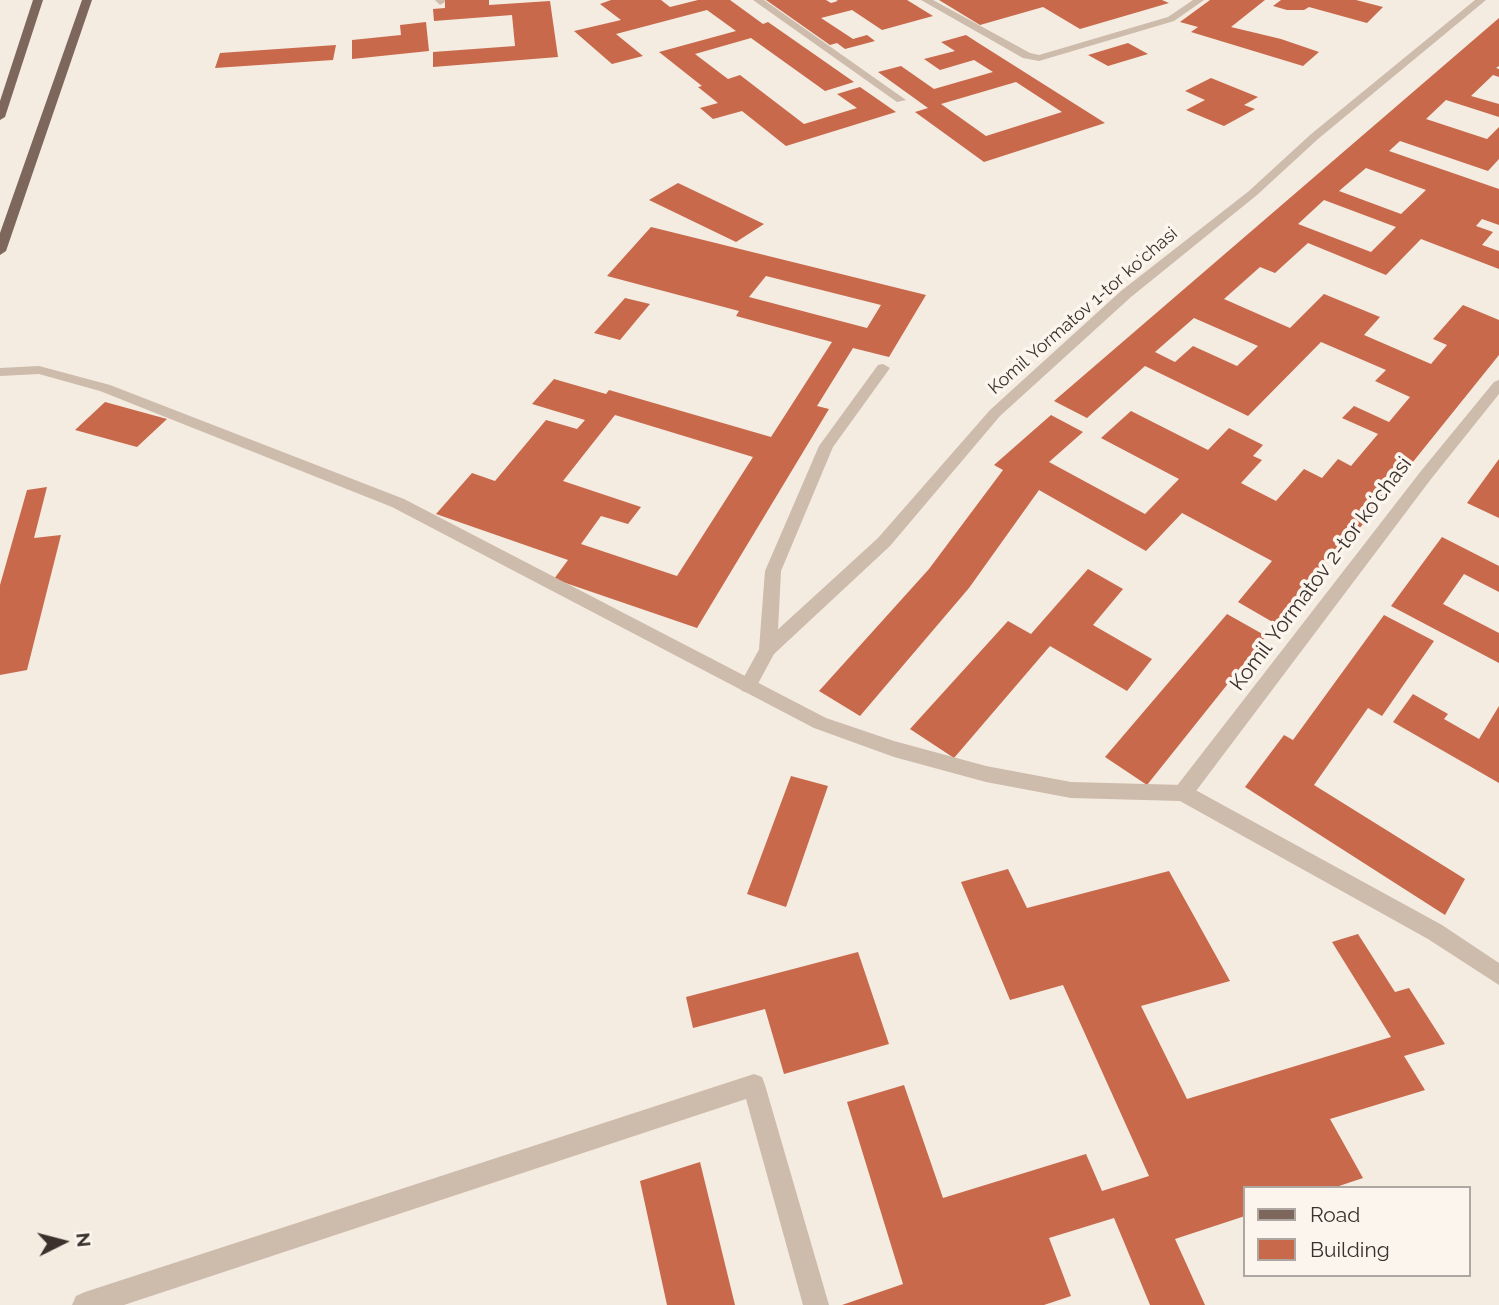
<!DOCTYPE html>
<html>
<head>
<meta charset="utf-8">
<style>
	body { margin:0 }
	#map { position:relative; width:1499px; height:1305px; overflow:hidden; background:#f4ebe1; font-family:Raleway,sans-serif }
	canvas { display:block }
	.legend { position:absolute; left:1243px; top:1186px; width:228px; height:91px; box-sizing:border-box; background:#fbf5ee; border:2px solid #aea6a0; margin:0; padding:9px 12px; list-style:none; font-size:21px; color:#3b302b }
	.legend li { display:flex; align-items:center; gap:14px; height:35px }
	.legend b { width:35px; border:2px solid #aea6a0 }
	.north { position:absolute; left:28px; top:1207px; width:70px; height:70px; -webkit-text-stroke:5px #fbf5ee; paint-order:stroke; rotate:84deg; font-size:19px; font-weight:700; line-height:28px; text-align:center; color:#3b302b }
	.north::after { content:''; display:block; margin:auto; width:24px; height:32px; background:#3b302b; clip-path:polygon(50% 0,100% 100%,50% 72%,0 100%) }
</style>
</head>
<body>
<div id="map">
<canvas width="1499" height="1305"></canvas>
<ul class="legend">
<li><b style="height:9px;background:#7d675c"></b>Road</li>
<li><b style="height:19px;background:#c8694b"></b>Building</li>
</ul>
<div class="north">N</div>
</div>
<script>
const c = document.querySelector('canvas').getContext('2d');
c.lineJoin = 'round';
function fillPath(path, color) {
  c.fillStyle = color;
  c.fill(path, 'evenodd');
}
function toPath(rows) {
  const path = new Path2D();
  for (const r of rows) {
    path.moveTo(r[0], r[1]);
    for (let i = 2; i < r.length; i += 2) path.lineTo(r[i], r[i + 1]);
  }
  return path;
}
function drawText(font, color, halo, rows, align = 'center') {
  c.font = font + ' Raleway,sans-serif';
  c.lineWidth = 7;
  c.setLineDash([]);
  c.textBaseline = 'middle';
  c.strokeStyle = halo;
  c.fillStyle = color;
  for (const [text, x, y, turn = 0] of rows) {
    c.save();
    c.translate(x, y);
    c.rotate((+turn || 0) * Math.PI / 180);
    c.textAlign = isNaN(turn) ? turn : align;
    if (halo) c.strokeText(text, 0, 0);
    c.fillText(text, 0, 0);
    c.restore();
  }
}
fillPath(toPath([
	[445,0,489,0,489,5,550,1,558,57,433,67,433,52,515,46,512,15,434,21,433,9,445,8],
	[611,0,661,0,670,7,698,0,730,0,763,24,768,22,854,82,825,91,751,38,695,54,728,79,740,75,804,124,857,108,837,94,860,87,896,112,786,146,742,111,713,119,700,108,718,103,698,87,702,86,659,52,736,31,707,10,616,34,643,56,612,64,574,31,621,20,600,4],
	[766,0,826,0,831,3,838,1,836,0,907,0,933,16,882,30,852,10,821,18,853,39,867,35,875,41,845,49,837,43,830,45],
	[939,0,1162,0,1169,3,1080,29,1043,7,980,25],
	[1210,0,1265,0,1231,27,1281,39,1319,52,1303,66,1191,32,1198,27,1180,22],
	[1281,0,1356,0,1383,7,1367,23,1309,7,1304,10,1287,10,1273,6],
	[1499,18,1499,66,1496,68,1499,69,1499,77,1493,75,1471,96,1499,104,1499,117,1446,100,1426,119,1487,139,1499,127,1499,159,1488,171,1400,141,1389,151,1499,189,1499,225,1482,219,1476,226,1493,232,1482,245,1499,251,1499,269,1421,239,1386,275,1308,243,1275,273,1260,267,1224,299,1290,328,1324,294,1380,317,1364,335,1431,364,1447,345,1433,339,1463,305,1499,320,1499,355,1334,560,1330,558,1276,624,1238,602,1272,561,1182,513,1146,551,1039,490,969,588,860,716,819,691,929,569,1003,470,994,465,1051,415,1083,432,1049,462,1145,514,1179,479,1101,438,1131,411,1208,450,1229,428,1263,445,1253,456,1262,460,1241,483,1276,501,1304,469,1322,478,1338,459,1351,466,1378,434,1342,418,1354,406,1389,422,1410,397,1375,381,1386,370,1321,342,1248,416,1145,366,1087,418,1054,401],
	[1366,168,1426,190,1401,214,1339,191],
	[1324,200,1396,227,1371,252,1298,224],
	[1194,318,1258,346,1237,366,1193,346,1175,362,1155,352],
	[426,22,429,51,352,59,352,40,401,35,400,25],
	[966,35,980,44,1105,123,984,162,915,112,928,108,878,72,901,66,934,89,993,72,974,60,940,70,924,59,955,51,941,42],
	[1016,82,1062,112,986,136,941,104],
	[1128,43,1148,54,1108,66,1088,55],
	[336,45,333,60,215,68,220,53],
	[1211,78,1258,97,1244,105,1255,109,1224,126,1186,110,1205,100,1185,91],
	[678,183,764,224,736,242,649,200],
	[651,227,926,295,889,357,853,348,817,406,829,409,697,628,554,579,568,560,436,514,472,473,495,481,546,420,577,429,585,420,532,404,554,379,606,394,609,390,771,437,832,342,736,316,739,311,607,276],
	[766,276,881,305,867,328,749,297],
	[615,415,753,457,677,576,581,544,601,516,628,524,641,507,563,481],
	[625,298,650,304,620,340,594,333],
	[105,402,167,419,137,447,75,430],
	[1499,459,1499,518,1467,503],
	[47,487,34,538,61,535,27,670,0,675,0,585,27,490],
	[1442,537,1499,566,1499,592,1464,574,1443,604,1499,633,1499,663,1391,606],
	[1088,569,1123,589,1093,625,1152,659,1127,691,1050,646,954,758,910,729,1008,621,1031,634],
	[1227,614,1266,636,1147,785,1105,757],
	[1384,615,1434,641,1382,716,1368,708,1314,785,1465,879,1445,915,1245,787,1284,735,1293,740],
	[1413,694,1448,714,1444,719,1479,739,1499,706,1499,783,1393,722],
	[791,776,828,786,786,907,747,894],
	[1008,869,1027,908,1169,871,1230,981,1141,1006,1187,1099,1391,1037,1332,942,1358,934,1395,992,1409,988,1445,1044,1404,1056,1425,1090,1330,1119,1363,1178,1333,1188,1245,1188,1245,1216,1175,1239,1205,1305,1150,1305,1114,1218,1049,1238,1071,1296,1044,1305,842,1305,903,1284,847,1102,904,1085,943,1198,1086,1154,1102,1191,1149,1176,1063,985,1010,1000,961,882],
	[858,952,889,1044,784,1074,765,1009,693,1028,686,997],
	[700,1162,735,1305,667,1305,640,1181]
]), '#c8694b');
fillPath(toPath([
	[435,0,445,0,445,2,440,5,435,0],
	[921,0,933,0,1030,53,1039,55,1168,17,1193,0,1204,0,1174,21,1039,61,1023,58,921,0],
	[883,364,890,368,833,447,781,571,777,649,774,654,762,654,759,649,765,571,819,446,878,365,883,364],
	[39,366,110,385,404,499,826,718,894,741,986,766,1071,782,1183,785,1190,787,1442,925,1499,963,1499,985,1428,939,1180,801,1071,798,986,782,894,757,814,728,392,507,100,391,39,374,0,376,0,368,39,366],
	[754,1074,762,1077,765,1085,829,1305,803,1305,746,1099,124,1305,72,1305,76,1296,85,1292,754,1074]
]), '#cdbbac');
fillPath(toPath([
	[753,0,764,0,906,100,897,102,753,0],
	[1475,0,1486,0,1318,139,1257,195,1131,297,1000,416,890,546,774,654,754,691,748,693,742,691,739,686,762,644,878,538,990,410,1121,291,1249,191,1310,135,1475,0],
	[1499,380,1499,394,1431,479,1190,799,1183,801,1176,799,1173,793,1176,787,1421,471,1494,382,1499,380]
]), '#cdbbac');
fillPath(toPath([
	[33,0,43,0,5,117,0,120,0,101,33,0],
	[82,0,92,0,6,251,0,255,0,233,82,0]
]), '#7d675c');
drawText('18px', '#3b302b', '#fbf5ee', [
	["Komil Yormatov 1-tor koʻchasi",1083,311,-41]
]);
drawText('21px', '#3b302b', '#fbf5ee', [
	["Komil Yormatov 2-tor koʻchasi",1321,574,-53]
]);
</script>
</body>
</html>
